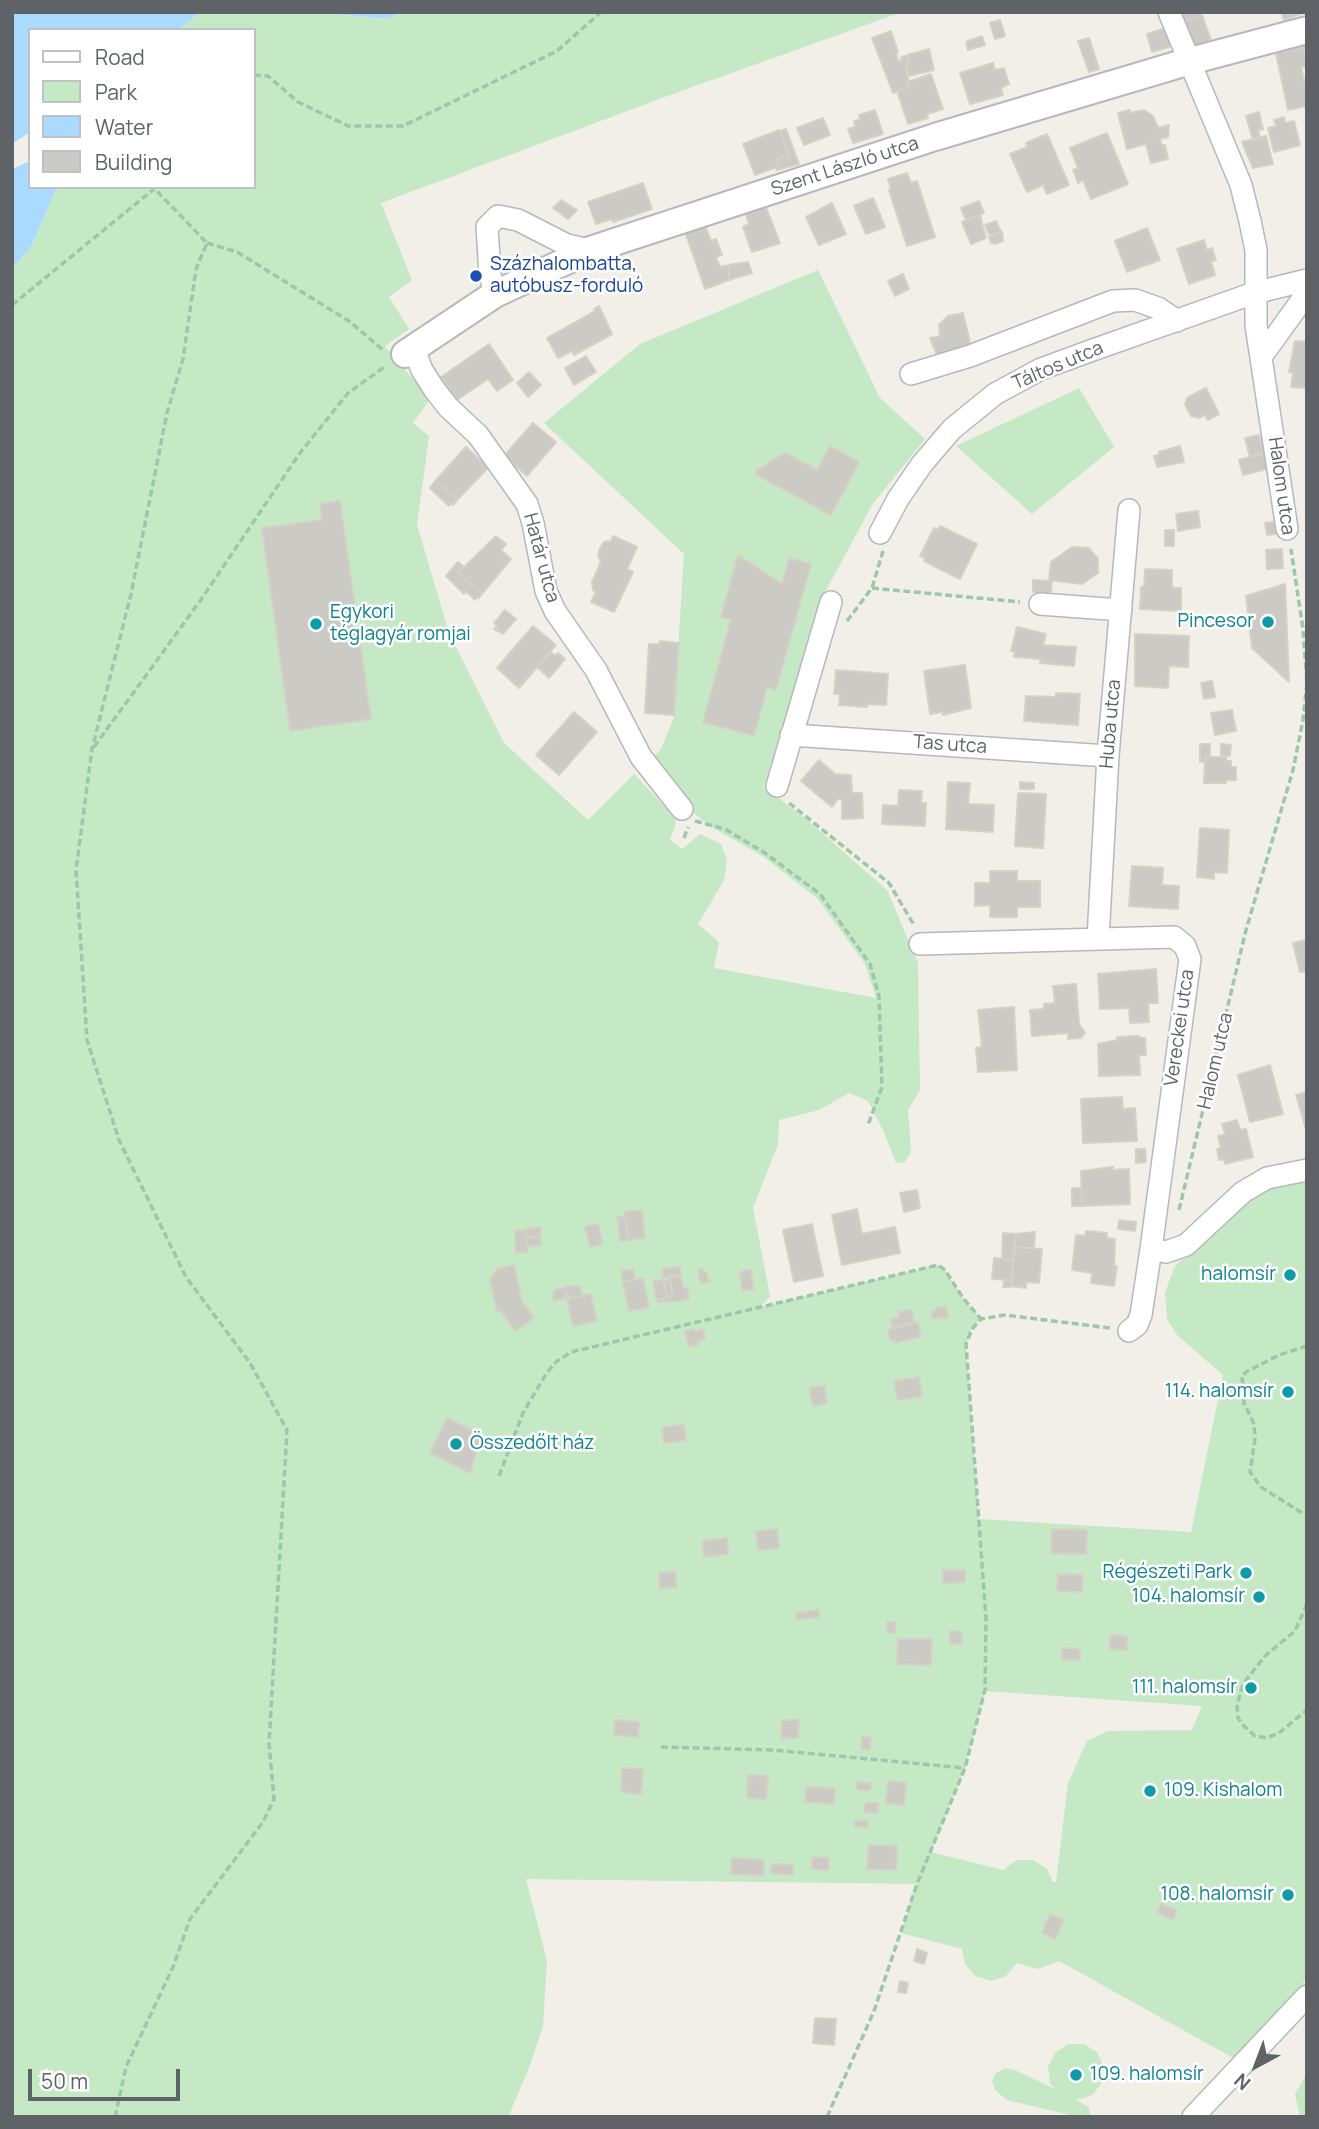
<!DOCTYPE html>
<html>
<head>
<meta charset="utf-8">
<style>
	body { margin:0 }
	#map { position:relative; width:1319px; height:2129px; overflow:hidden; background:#f1efe8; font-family:Manrope,sans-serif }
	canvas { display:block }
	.frame { position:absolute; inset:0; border:14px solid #5f6368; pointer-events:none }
	.legend { position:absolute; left:28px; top:28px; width:228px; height:161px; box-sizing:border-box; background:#fff; border:2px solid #bfc1c3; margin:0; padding:9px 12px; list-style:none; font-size:21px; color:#5f6368 }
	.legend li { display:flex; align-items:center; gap:14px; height:35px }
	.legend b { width:35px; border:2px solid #bfc1c3 }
	.north { position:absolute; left:1221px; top:2031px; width:70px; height:70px; -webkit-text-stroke:5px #fff; paint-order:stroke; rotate:221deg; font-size:19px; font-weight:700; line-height:28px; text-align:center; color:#5f6368 }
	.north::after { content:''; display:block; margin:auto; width:24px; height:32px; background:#5f6368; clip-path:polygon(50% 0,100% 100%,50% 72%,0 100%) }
	.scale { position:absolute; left:28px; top:2069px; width:152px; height:32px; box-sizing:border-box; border:4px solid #5f6368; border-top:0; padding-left:9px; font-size:21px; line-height:24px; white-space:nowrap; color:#5f6368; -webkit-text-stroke:5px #fff; paint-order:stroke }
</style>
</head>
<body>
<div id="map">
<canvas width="1319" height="2129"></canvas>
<div class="frame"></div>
<ul class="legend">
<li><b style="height:9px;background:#fff"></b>Road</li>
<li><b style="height:19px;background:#c5e8c5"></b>Park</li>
<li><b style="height:19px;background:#aadaff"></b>Water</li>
<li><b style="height:19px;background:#cccac5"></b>Building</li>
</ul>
<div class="north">N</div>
<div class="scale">50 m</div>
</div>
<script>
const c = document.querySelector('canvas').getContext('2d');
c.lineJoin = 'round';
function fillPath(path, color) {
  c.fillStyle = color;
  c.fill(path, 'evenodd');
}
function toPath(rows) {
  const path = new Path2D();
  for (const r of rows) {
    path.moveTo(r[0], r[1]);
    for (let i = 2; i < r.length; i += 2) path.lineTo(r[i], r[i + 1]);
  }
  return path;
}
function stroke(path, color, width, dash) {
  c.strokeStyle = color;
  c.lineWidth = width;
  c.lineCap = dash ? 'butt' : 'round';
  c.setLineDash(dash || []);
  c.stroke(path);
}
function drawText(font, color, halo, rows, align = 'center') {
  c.font = font + ' Manrope,sans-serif';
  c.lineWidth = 5;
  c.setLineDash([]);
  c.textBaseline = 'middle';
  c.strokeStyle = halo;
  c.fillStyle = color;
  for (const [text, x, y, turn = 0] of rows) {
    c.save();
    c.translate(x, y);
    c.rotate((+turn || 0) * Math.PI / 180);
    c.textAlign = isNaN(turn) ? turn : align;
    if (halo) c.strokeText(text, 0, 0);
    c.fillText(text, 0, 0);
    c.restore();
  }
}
fillPath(toPath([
	[201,12,314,12,385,19,404,12,902,12,670,95,381,203,412,280,389,297,409,329,385,346,430,399,413,423,429,436,417,525,449,633,504,743,588,820,634,774,668,810,676,822,670,840,682,849,700,834,721,844,727,860,724,880,698,924,719,942,714,968,876,998,865,964,818,899,764,857,708,825,678,799,648,760,660,751,674,717,684,554,544,423,640,344,818,270,880,398,925,439,872,505,822,598,764,787,806,819,887,890,918,963,920,1090,908,1110,911,1152,905,1162,896,1163,883,1130,868,1101,849,1093,819,1110,779,1120,778,1144,753,1208,770,1296,760,1307,938,1265,945,1270,963,1298,981,1319,972,1329,966,1344,979,1519,1191,1532,1223,1375,1177,1335,1167,1319,1165,1293,1175,1266,1262,1190,1307,1180,1307,1977,1284,2012,1235,2059,1059,1961,1038,1969,1017,1963,1006,1976,991,1981,975,1976,965,1964,962,1949,901,1933,916,1884,526,1879,547,1961,543,2026,529,2068,508,2117,12,2117,12,269,31,247,57,187,254,187,254,30,177,30],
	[985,1691,1202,1706,1192,1730,1108,1731,1087,1741,1068,1783,1056,1882,1053,1882,1047,1869,1033,1860,1017,1860,1003,1870,931,1852,965,1768],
	[1079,388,1114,447,1032,514,956,446],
	[1068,2044,1084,2044,1097,2052,1104,2067,1102,2083,1092,2095,1076,2100,1089,2107,1090,2115,1078,2117,1007,2100,995,2090,992,2081,996,2073,1005,2068,1015,2070,1055,2089,1050,2083,1048,2067,1055,2053],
	[1307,2073,1307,2117,1300,2117,1295,2094]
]), '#c5e8c5');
fillPath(toPath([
	[12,12,201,12,177,30,30,30,30,187,57,187,31,247,12,269],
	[314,12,404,12,386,19]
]), '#aadaff');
fillPath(toPath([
	[30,132,30,161,12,169,12,144]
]), '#f1efe8');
const building = toPath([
	[1176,12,1201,12,1202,15,1181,23,1176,12],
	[1281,12,1305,12,1284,20,1281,12],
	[1202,15,1212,43,1191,51,1181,23,1202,15],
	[1000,20,1005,36,995,39,990,23,1000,20],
	[1172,26,1176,41,1172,46,1152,52,1147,34,1172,26],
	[891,31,898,52,896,53,898,61,902,60,901,57,907,56,909,63,906,63,909,87,893,93,872,38,891,31],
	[982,36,985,45,968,50,966,42,982,36],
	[1089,38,1099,69,1089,72,1078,41,1089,38],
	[1304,47,1307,66,1301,67,1307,93,1307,106,1288,110,1276,53,1304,47],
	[929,49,934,70,909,76,906,63,909,63,907,55,929,49],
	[993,63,995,70,1004,68,1009,84,1001,88,1003,95,970,104,960,73,993,63],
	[931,74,943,109,927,114,928,118,908,124,897,91,909,87,907,82,931,74],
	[875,110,883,134,853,143,848,129,855,127,854,121,860,120,859,115,875,110],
	[1130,110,1130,113,1144,110,1153,116,1158,128,1169,125,1168,137,1160,139,1162,146,1165,145,1168,159,1151,163,1146,144,1127,149,1118,113,1130,110],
	[1259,112,1263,129,1258,130,1260,138,1253,140,1246,116,1259,112],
	[1284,117,1285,123,1294,121,1300,145,1274,152,1268,128,1276,126,1274,120,1284,117],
	[823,118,830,135,804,145,797,128,823,118],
	[786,129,799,164,777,170,776,167,779,166,777,159,789,155,780,131,786,129],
	[779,130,789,155,777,159,779,166,755,175,743,144,779,130],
	[1107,133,1128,184,1091,199,1083,180,1078,183,1073,170,1078,168,1070,148,1107,133],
	[1047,134,1069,185,1047,194,1043,185,1027,192,1010,154,1027,147,1026,143,1047,134],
	[1266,136,1273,164,1253,168,1242,142,1266,136],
	[907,173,911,183,917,181,935,237,907,246,889,190,891,189,888,179,907,173],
	[643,183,652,209,613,222,612,219,596,224,588,202,643,183],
	[873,198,885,227,866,234,854,206,873,198],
	[561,200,577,210,568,219,553,208,561,200],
	[979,201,984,213,966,220,961,208,979,201],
	[832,203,846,234,819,245,806,217,832,203],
	[765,205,780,243,752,252,743,227,749,224,745,212,765,205],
	[980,215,986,238,971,244,962,222,980,215],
	[996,221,1001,232,990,236,985,225,996,221],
	[705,225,711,241,716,239,722,255,716,257,720,267,729,265,729,280,705,289,685,232,705,225],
	[1147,228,1160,260,1127,272,1115,241,1147,228],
	[1002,232,1003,241,994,244,993,242,991,243,989,237,1002,232],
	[1204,240,1207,250,1212,248,1216,260,1211,261,1215,275,1189,284,1177,249,1204,240],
	[748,262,752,273,729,280,729,265,748,262],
	[903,274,909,289,895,296,888,281,903,274],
	[599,306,612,334,574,355,572,351,558,358,547,338,595,311,594,309,599,306],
	[963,313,971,347,937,355,930,338,940,336,939,325,948,316,963,313],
	[1295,341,1307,342,1307,388,1291,387,1293,372,1289,372,1295,341],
	[489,344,513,380,497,391,488,379,457,400,441,377,489,344],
	[586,356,596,372,574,385,565,368,586,356],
	[529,372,541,385,528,397,517,383,529,372],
	[1206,388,1219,414,1208,420,1205,415,1199,418,1191,416,1185,405,1187,398,1206,388],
	[533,423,556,442,527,476,504,456,533,423],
	[1259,435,1264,453,1250,457,1245,438,1259,435],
	[830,446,859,462,831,515,755,474,757,470,785,453,817,470,830,446],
	[1180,446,1184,462,1157,467,1154,456,1159,455,1159,452,1180,446],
	[466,447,488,468,457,500,436,480,466,447],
	[1270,451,1275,467,1243,475,1239,460,1270,451],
	[436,480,457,500,453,505,451,503,449,506,430,488,436,480],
	[340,501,371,719,290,731,262,528,322,520,320,504,340,501],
	[1198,511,1200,527,1178,531,1176,514,1198,511],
	[1279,521,1281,533,1267,535,1265,523,1279,521],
	[940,526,977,544,960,579,924,561,925,558,920,556,934,528,938,530,940,526],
	[1165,530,1174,530,1174,546,1165,546,1165,530],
	[496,536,506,544,501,550,511,559,482,594,458,573,496,536],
	[613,536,637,547,627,569,633,572,614,612,591,602,596,592,593,590,592,582,601,562,598,555,600,548,604,542,611,541,613,536],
	[1072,547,1089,548,1098,559,1098,573,1082,584,1049,580,1051,562,1072,547],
	[1282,549,1283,568,1267,569,1266,550,1282,549],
	[738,555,782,584,789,558,811,564,776,690,767,687,754,736,703,722,731,619,721,617,738,555],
	[458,562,464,567,458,573,482,594,479,598,477,597,475,600,466,591,464,594,446,576,458,562],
	[1145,569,1172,570,1172,588,1181,588,1181,611,1140,609,1141,587,1144,587,1145,569],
	[1033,580,1052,581,1051,593,1033,592,1033,580],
	[1285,584,1289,682,1252,648,1246,596,1285,584],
	[505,610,516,619,503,634,494,629,497,626,494,623,505,610],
	[533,626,556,645,519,688,497,668,533,626],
	[1017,627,1046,634,1043,645,1076,647,1074,666,1040,663,1041,659,1014,657,1015,651,1011,651,1017,627],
	[1135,634,1189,636,1188,667,1169,666,1168,688,1135,686,1135,634],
	[660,641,679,643,674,715,645,713,649,644,660,644,660,641],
	[551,652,555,656,558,653,565,659,549,678,537,667,551,652],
	[965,665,971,708,943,715,943,712,930,714,924,671,965,665],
	[836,670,888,674,886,705,867,704,867,707,839,705,840,694,834,694,836,670],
	[1212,681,1215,697,1204,699,1201,683,1212,681],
	[1056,693,1080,694,1078,725,1024,721,1026,696,1056,697,1056,693],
	[1232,710,1236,731,1215,735,1211,713,1232,710],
	[574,712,597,732,559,775,536,755,574,712],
	[1200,744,1210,744,1210,757,1205,757,1205,762,1200,762,1200,744],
	[1221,744,1231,745,1230,756,1221,755,1221,744],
	[1205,757,1226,757,1226,761,1231,761,1231,767,1236,767,1236,780,1226,780,1226,783,1204,783,1205,757],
	[819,760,835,774,851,775,852,793,862,793,863,818,842,819,842,799,838,799,832,807,801,781,819,760],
	[948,782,970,783,968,804,994,805,993,832,946,829,948,782],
	[1020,782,1034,783,1034,789,1020,789,1020,782],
	[899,790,922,791,921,803,926,803,925,826,882,824,883,805,898,806,899,790],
	[1018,793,1046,794,1043,848,1015,846,1018,793],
	[1200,828,1229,830,1227,873,1214,872,1214,879,1197,877,1200,828],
	[1132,866,1163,868,1162,885,1179,886,1178,909,1129,906,1132,866],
	[990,871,1017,871,1017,881,1040,881,1040,907,1017,907,1017,917,990,917,990,905,975,906,975,883,990,883,990,871],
	[1307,940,1307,971,1300,972,1293,943,1307,940],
	[1156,969,1158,1003,1148,1003,1149,1022,1130,1023,1129,1008,1100,1009,1098,974,1156,969],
	[1076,984,1079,1024,1085,1033,1081,1038,1068,1039,1068,1033,1032,1036,1030,1010,1044,1009,1044,1004,1055,1003,1053,986,1076,984],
	[1014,1007,1017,1070,978,1072,976,1048,982,1047,978,1010,1014,1007],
	[1139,1036,1139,1038,1145,1038,1146,1055,1139,1055,1140,1075,1099,1076,1098,1044,1117,1040,1117,1037,1139,1036],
	[1270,1065,1283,1114,1250,1122,1238,1075,1270,1065],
	[1307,1092,1307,1133,1296,1095,1307,1092],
	[1122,1097,1123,1109,1135,1108,1137,1141,1083,1143,1081,1099,1122,1097],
	[1237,1120,1240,1130,1246,1129,1253,1157,1225,1164,1224,1159,1219,1160,1217,1149,1221,1148,1218,1136,1225,1134,1222,1124,1237,1120],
	[1136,1149,1145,1149,1146,1162,1136,1163,1136,1149],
	[1113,1167,1113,1170,1129,1169,1130,1204,1082,1206,1081,1171,1113,1167],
	[1072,1188,1082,1188,1082,1206,1072,1206,1072,1188],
	[917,1190,920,1208,904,1212,900,1193,917,1190],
	[857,1209,862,1234,895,1227,900,1253,842,1265,832,1215,857,1209],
	[642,1210,645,1238,628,1240,625,1212,642,1210],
	[625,1216,628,1240,620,1241,617,1217,625,1216],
	[1119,1220,1136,1222,1135,1231,1118,1229,1119,1220],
	[598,1224,603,1244,590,1247,585,1227,598,1224],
	[812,1224,823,1276,794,1282,783,1230,812,1224],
	[541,1227,540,1236,526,1238,525,1229,541,1227],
	[525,1230,528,1252,516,1253,515,1231,525,1230],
	[1086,1231,1107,1233,1107,1238,1115,1239,1114,1266,1117,1266,1114,1286,1091,1283,1092,1273,1072,1270,1076,1235,1085,1236,1086,1231],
	[1035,1232,1034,1248,1015,1247,1016,1234,1035,1232],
	[1003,1233,1016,1234,1013,1260,1002,1259,1003,1233],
	[540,1236,541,1245,528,1247,526,1238,540,1236],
	[1015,1247,1042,1249,1039,1283,1026,1282,1026,1288,1011,1286,1015,1247],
	[994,1258,1013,1260,1012,1280,992,1279,994,1258],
	[514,1265,522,1301,534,1318,515,1331,501,1311,497,1311,490,1279,498,1269,514,1265],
	[680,1267,681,1275,663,1278,662,1269,680,1267],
	[633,1269,635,1280,623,1282,621,1271,633,1269],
	[703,1269,703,1272,706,1272,709,1282,702,1283,700,1281,698,1270,703,1269],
	[751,1270,754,1289,742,1291,740,1272,751,1270],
	[681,1275,683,1287,688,1289,689,1298,678,1301,658,1302,657,1300,673,1296,669,1277,681,1275],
	[643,1278,649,1307,629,1311,623,1282,643,1278],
	[663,1279,667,1297,657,1300,653,1282,663,1279],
	[670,1280,673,1296,667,1297,663,1281,670,1280],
	[1004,1280,1012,1280,1011,1287,1003,1287,1004,1280],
	[579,1286,583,1296,570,1298,570,1295,567,1296,565,1287,579,1286],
	[565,1288,567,1298,553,1301,554,1290,565,1288],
	[591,1294,597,1321,573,1326,567,1299,591,1294],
	[937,1307,946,1307,948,1318,932,1318,932,1312,937,1310,937,1307],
	[912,1310,914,1323,892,1328,891,1318,899,1318,898,1312,912,1310],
	[918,1322,921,1337,895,1343,895,1340,890,1341,888,1330,918,1322],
	[694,1329,695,1331,703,1329,705,1339,697,1341,698,1345,689,1347,685,1331,694,1329],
	[919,1377,922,1396,898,1400,894,1381,919,1377],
	[824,1385,827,1403,813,1406,809,1388,824,1385],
	[447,1418,481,1435,470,1473,430,1453,447,1418],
	[684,1424,686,1440,664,1443,662,1428,684,1424],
	[777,1529,779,1548,758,1550,756,1531,777,1529],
	[1052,1529,1087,1530,1086,1554,1051,1553,1052,1529],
	[727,1538,728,1554,704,1557,703,1541,727,1538],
	[943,1570,965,1570,965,1582,943,1583,943,1570],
	[675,1571,677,1587,660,1589,659,1573,675,1571],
	[1058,1574,1083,1575,1082,1592,1057,1591,1058,1574],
	[819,1610,819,1617,796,1620,796,1613,819,1610],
	[887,1622,895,1622,895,1633,887,1632,887,1622],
	[950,1631,962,1632,962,1644,950,1644,950,1631],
	[1110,1635,1127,1636,1127,1650,1110,1649,1110,1635],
	[898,1639,932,1639,931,1665,897,1664,898,1639],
	[1062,1648,1080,1649,1080,1660,1062,1659,1062,1648],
	[615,1720,639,1722,638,1737,614,1735,615,1720],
	[782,1720,799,1720,798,1738,781,1738,782,1720],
	[862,1737,871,1737,870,1750,861,1749,862,1737],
	[622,1768,643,1769,641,1794,621,1792,622,1768],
	[748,1775,768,1776,766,1799,747,1798,748,1775],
	[888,1781,906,1783,904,1805,886,1803,888,1781],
	[857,1782,871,1783,870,1790,857,1790,857,1782],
	[806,1787,835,1788,834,1804,805,1802,806,1787],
	[865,1803,878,1803,877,1813,864,1812,865,1803],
	[855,1820,868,1821,868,1827,855,1827,855,1820],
	[869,1845,897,1846,896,1870,867,1869,869,1845],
	[812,1857,829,1858,828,1870,812,1869,812,1857],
	[732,1858,764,1860,763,1876,731,1874,732,1858],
	[772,1864,793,1865,793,1875,771,1873,772,1864],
	[1161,1904,1177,1911,1173,1920,1157,1912,1161,1904],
	[1050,1914,1064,1920,1055,1939,1042,1933,1050,1914],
	[917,1949,927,1953,924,1964,914,1961,917,1949],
	[900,1981,908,1983,906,1993,898,1992,900,1981],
	[815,2018,836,2019,834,2045,813,2043,815,2018]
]);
fillPath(building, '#cccac5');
stroke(building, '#d6d1c6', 2);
const minor = toPath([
	[1169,12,1241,185,1250,221,1256,250,1256,325,1287,529],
	[495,294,490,275,487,227,498,216,518,220,567,245,590,250],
	[414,349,422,370,434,389,448,407,478,435,527,504,533,523,546,591,555,611,596,670,641,757,682,809],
	[1261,357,1307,293],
	[911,374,970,356,1113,301,1135,300,1158,308,1177,321],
	[880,533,898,499,922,464,952,429,995,394,1041,369,1090,351,1254,293,1307,280],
	[1040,604,1121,610],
	[791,735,1108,756],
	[777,786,831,602],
	[1098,939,1108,756,1129,510],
	[920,944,1174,937,1185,946,1190,959,1151,1249,1141,1315,1137,1325,1129,1331],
	[1151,1249,1166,1252,1186,1245,1243,1192,1267,1178,1307,1170],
	[1193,2117,1307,1996]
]);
const tertiary = toPath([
	[405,354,495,294,590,250,935,137,1190,61,1307,30]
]);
stroke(minor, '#b5b8bc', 24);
stroke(tertiary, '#b5b8bc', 30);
stroke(toPath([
	[254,75,268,76,298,102,348,126,403,126,557,51,601,12],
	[207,243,237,252,349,321,383,350],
	[12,305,154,189],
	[872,588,1020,602],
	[847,621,872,588,883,551],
	[94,747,200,601,300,453,348,393,386,366],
	[789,803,889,883,914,925],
	[695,821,725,829,765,853,820,894,870,964,879,996,882,1087,868,1125],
	[684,838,688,827],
	[1179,1210,1246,930,1293,770,1303,720,1307,683,1303,629,1291,549],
	[1307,1346,1279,1355,1246,1372,1242,1376,1244,1403,1254,1424,1255,1439,1250,1472,1261,1487,1307,1516],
	[499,1476,523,1413,546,1374,556,1362,571,1352,938,1265,945,1270,963,1298,981,1319],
	[1307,1604,1295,1631,1265,1656,1243,1684,1237,1705,1238,1718,1244,1726,1255,1736,1267,1738,1280,1732,1307,1710],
	[661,1747,773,1750,965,1768],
	[115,2117,126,2067,173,1967,190,1919,263,1822,274,1799,269,1744,287,1430,250,1363,186,1277,119,1140,87,1040,76,870,92,749,131,594,167,413,183,359,196,269,207,243,153,187],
	[827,2117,874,2011,917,1884,965,1768,985,1690,986,1619,966,1344,972,1329,981,1319,1005,1315,1110,1328]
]), '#9cc7a9', 3.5, [7, 3.5]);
stroke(minor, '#fff', 21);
stroke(tertiary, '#fff', 26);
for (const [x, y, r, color] of [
	[476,276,7,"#1a4fb4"],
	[1268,622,7,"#0f9aa8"],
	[316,624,7,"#0f9aa8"],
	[1290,1275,7,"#0f9aa8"],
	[1288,1392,7,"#0f9aa8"],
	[456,1444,7,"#0f9aa8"],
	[1246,1573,7,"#0f9aa8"],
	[1259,1597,7,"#0f9aa8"],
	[1251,1688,7,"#0f9aa8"],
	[1150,1791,7,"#0f9aa8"],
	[1288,1895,7,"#0f9aa8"],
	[1076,2075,7,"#0f9aa8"]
]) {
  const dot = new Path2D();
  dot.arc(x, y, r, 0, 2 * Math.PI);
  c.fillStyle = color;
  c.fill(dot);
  stroke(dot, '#fff', 2.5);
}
drawText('19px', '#5f6368', '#fff', [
	["Szent László utca",845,167,-18],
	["Táltos utca",1058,366,-23],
	["Halom utca",1281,486,82],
	["Határ utca",541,558,75],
	["Huba utca",1111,724,-85],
	["Tas utca",950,745,4],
	["Vereckei utca",1180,1028,-82],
	["Halom utca",1216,1061,-77]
]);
drawText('19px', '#164399', '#fff', [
	["Százhalombatta,",490,265],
	["autóbusz-forduló",490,287]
], 'left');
drawText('19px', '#0d838f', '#fff', [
	["Egykori",330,613,"left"],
	["téglagyár romjai",330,635,"left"],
	["Pincesor",1254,622],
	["halomsír",1276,1275],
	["114. halomsír",1274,1392],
	["Összedőlt ház",470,1444,"left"],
	["Régészeti Park",1232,1573],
	["104. halomsír",1245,1597],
	["111. halomsír",1237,1688],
	["109. Kishalom",1164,1791,"left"],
	["108. halomsír",1274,1895],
	["109. halomsír",1090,2075,"left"]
], 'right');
</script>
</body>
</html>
